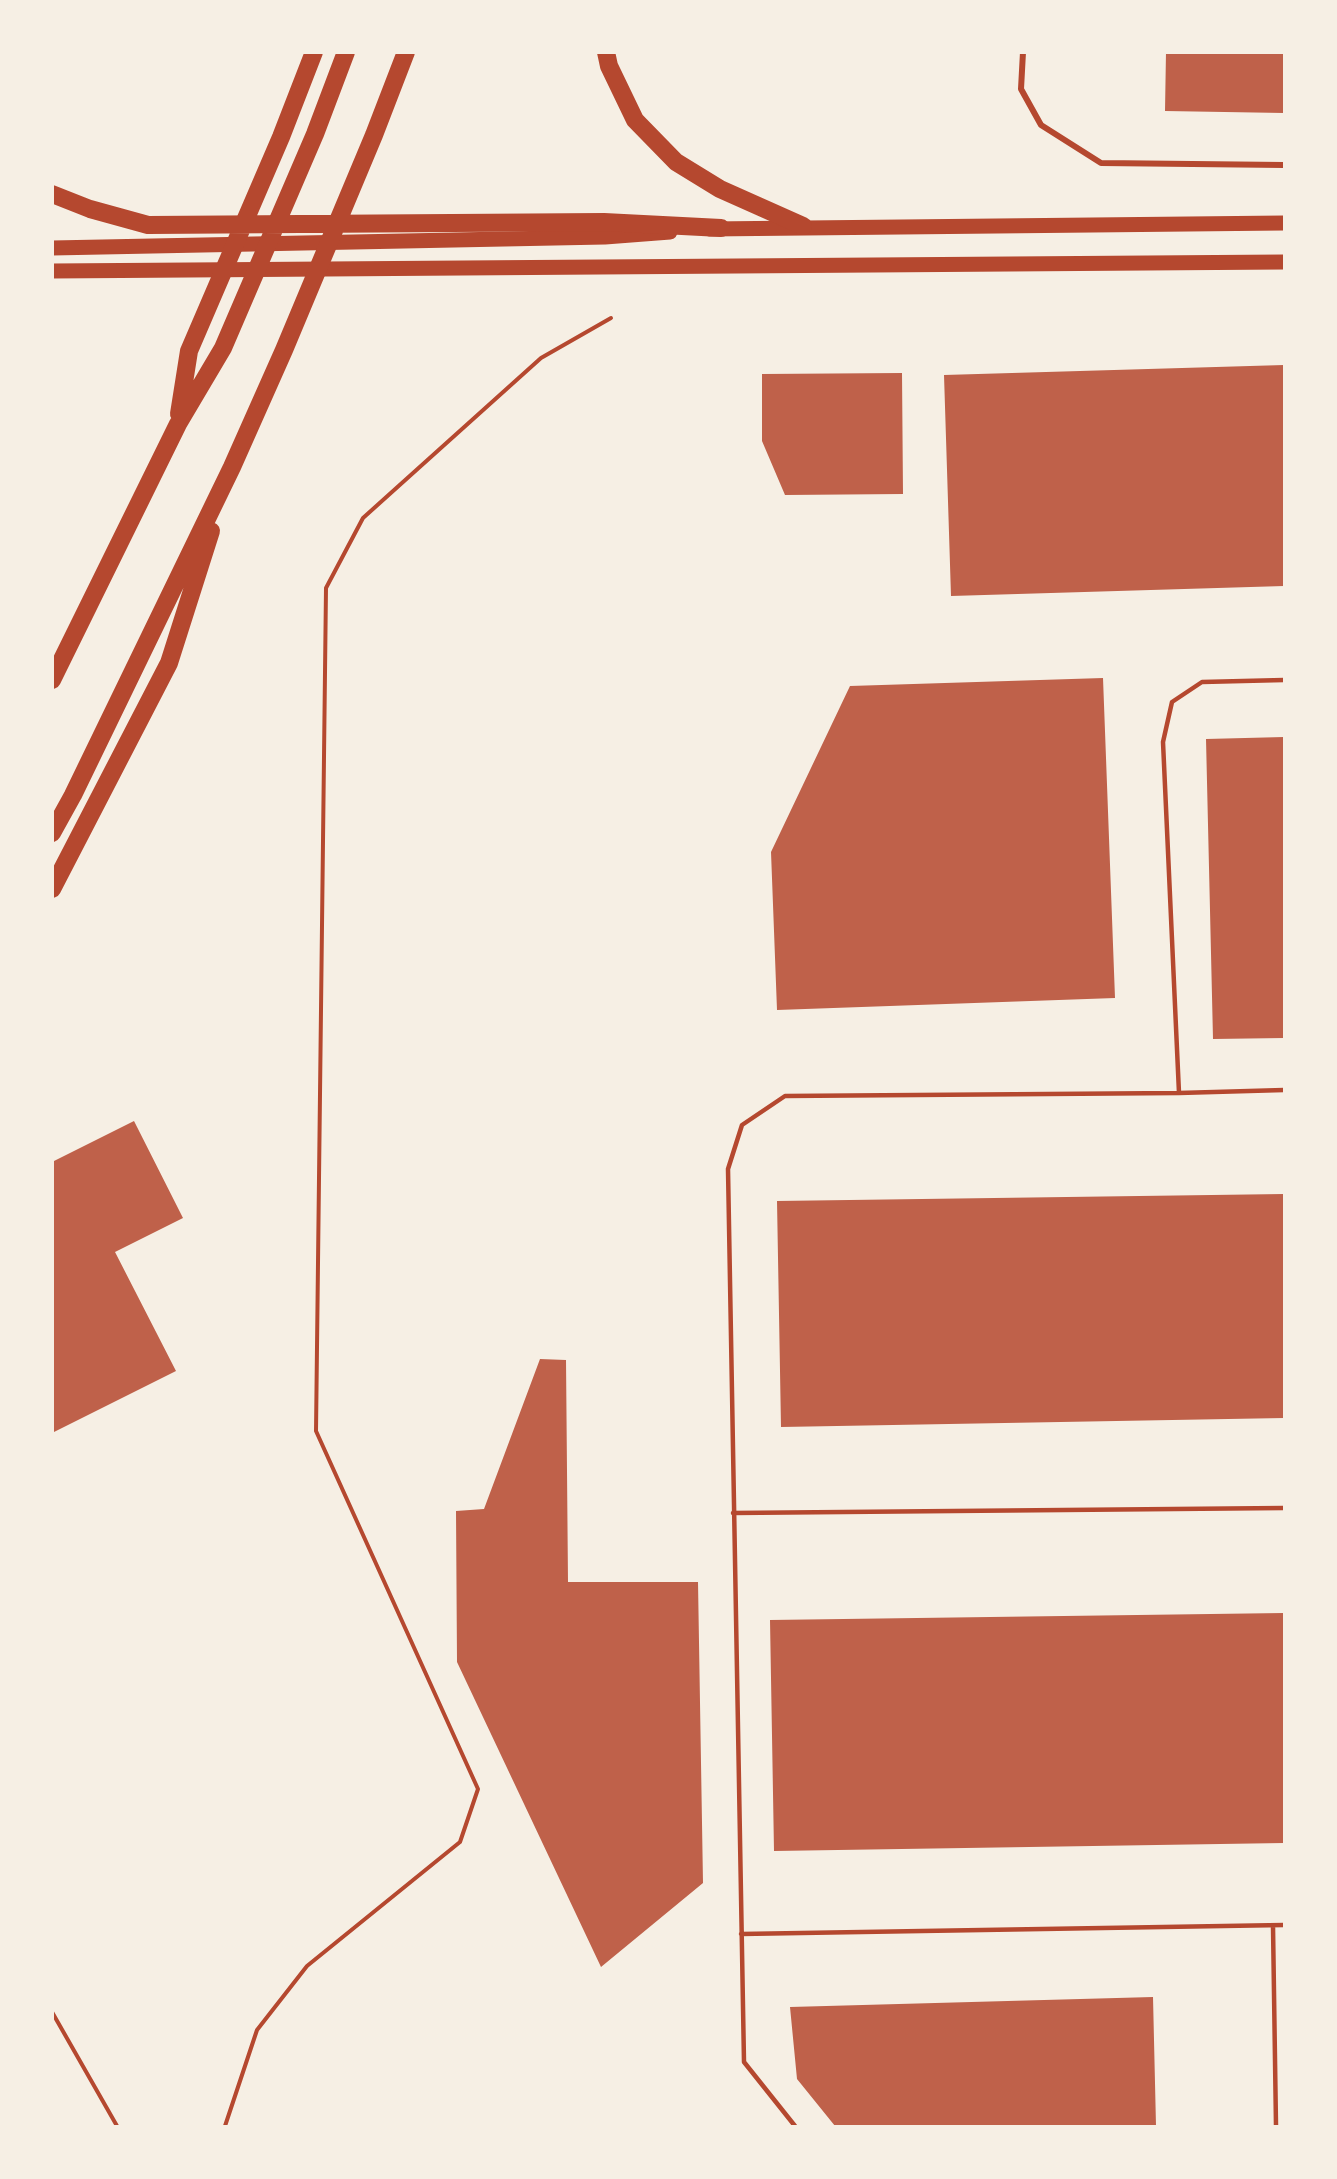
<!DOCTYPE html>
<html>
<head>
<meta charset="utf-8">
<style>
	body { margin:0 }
	#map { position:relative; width:1337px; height:2179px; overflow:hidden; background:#f6efe4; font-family:Signika,sans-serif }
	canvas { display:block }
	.frame { position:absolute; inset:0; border:54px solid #f6efe4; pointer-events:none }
</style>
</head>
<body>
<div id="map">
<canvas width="1337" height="2179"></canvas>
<div class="frame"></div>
</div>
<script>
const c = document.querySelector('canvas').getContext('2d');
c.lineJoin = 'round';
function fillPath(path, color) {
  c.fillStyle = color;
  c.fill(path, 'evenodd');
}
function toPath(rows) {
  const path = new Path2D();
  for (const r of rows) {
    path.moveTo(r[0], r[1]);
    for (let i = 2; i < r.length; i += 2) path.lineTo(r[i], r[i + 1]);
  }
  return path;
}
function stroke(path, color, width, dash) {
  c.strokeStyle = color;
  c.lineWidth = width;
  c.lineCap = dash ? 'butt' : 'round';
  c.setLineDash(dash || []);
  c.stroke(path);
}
fillPath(toPath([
	[1166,52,1284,52,1284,113,1165,111],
	[1284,365,1284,586,951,596,944,375],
	[902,373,903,494,785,495,762,441,762,374],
	[1103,678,1115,998,777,1010,771,852,850,686],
	[1284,737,1284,1038,1213,1039,1206,739],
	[134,1121,183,1218,115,1252,176,1371,52,1433,52,1162],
	[1284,1194,1284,1418,781,1427,777,1201],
	[540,1359,566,1360,568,1582,698,1582,703,1883,601,1967,457,1662,456,1511,484,1509],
	[1284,1613,1284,1843,774,1851,770,1620],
	[1153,1997,1156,2126,835,2126,797,2079,790,2007]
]), '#bf614a');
stroke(toPath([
	[52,2012,117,2126],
	[225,2126,257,2030,307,1966,460,1842,478,1789,316,1431,326,588,363,518,541,358,611,318]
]), '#b5482f', 4);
stroke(toPath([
	[1179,1093,1163,742,1172,702,1202,682,1284,680],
	[733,1513,1284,1508],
	[1273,1926,1276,2126],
	[741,1934,1284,1925],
	[795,2126,744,2062,728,1169,742,1125,785,1096,1179,1093,1284,1090]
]), '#b5482f', 4.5);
stroke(toPath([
	[1023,52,1021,89,1041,125,1101,163,1284,165]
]), '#b5482f', 6);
stroke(toPath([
	[709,229,1284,223],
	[52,248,605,237,670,232],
	[52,271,1284,262]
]), '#b5482f', 15);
stroke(toPath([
	[606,52,609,66,635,120,676,162,720,189,803,226],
	[52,194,90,209,148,225,604,222,721,228],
	[179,414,189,351,281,137,314,52],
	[52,680,178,424,223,348,315,134,346,52],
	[52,833,73,795,232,467,284,350,374,135,406,52],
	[52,889,169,663,211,531]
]), '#b5482f', 18);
</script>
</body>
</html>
